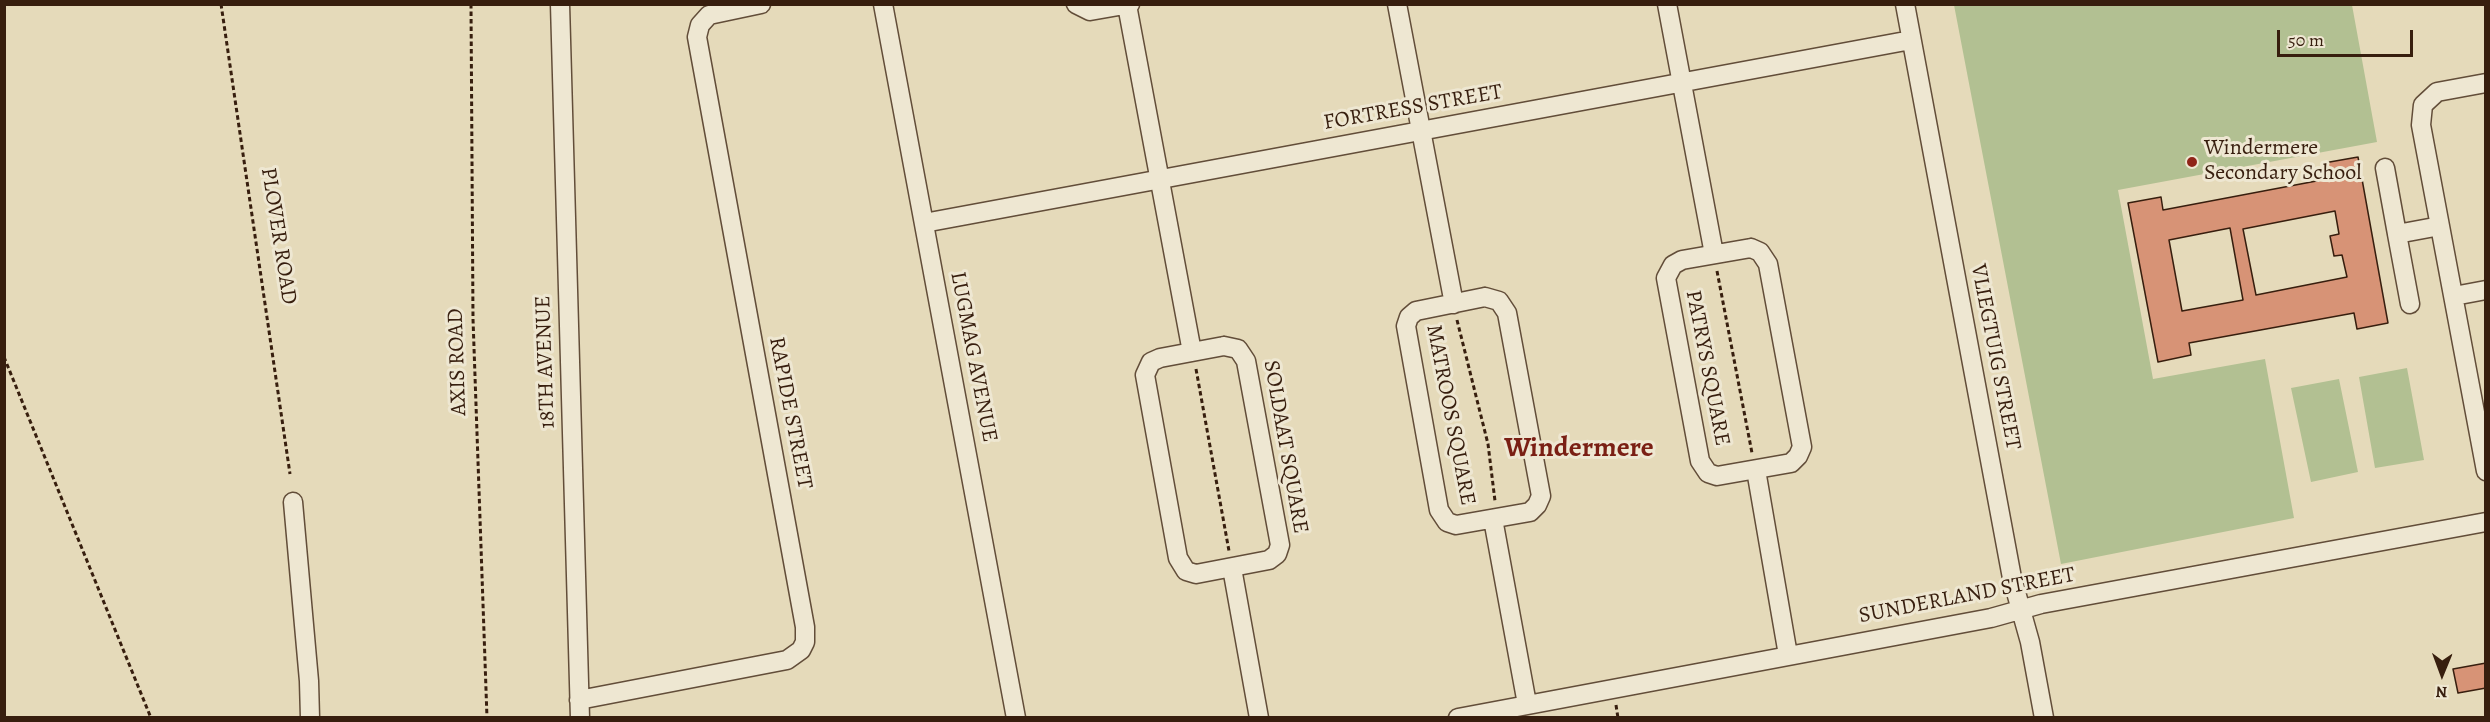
<!DOCTYPE html>
<html>
<head>
<meta charset="utf-8">
<style>
	body { margin:0 }
	#map { position:relative; width:2490px; height:722px; overflow:hidden; background:#e5daba; font-family:Alegreya,serif }
	canvas { display:block }
	.frame { position:absolute; inset:0; border:6px solid #371e0e; pointer-events:none }
	.north { position:absolute; left:2412px; top:644px; width:60px; height:60px; -webkit-text-stroke:4px #eee7d2; paint-order:stroke; rotate:181deg; font-size:16px; font-weight:700; line-height:24px; text-align:center; color:#371e0e }
	.north::after { content:''; display:block; margin:auto; width:21px; height:27px; background:#371e0e; clip-path:polygon(50% 0,100% 100%,50% 72%,0 100%) }
	.scale { position:absolute; left:2277px; top:30px; width:136px; height:27px; box-sizing:border-box; border:3px solid #371e0e; border-top:0; padding-left:8px; font-size:18px; line-height:21px; white-space:nowrap; color:#371e0e; -webkit-text-stroke:4px #eee7d2; paint-order:stroke }
</style>
</head>
<body>
<div id="map">
<canvas width="2490" height="722"></canvas>
<div class="frame"></div>
<div class="north">N</div>
<div class="scale">50 m</div>
</div>
<script>
const c = document.querySelector('canvas').getContext('2d');
c.lineJoin = 'round';
function fillPath(path, color) {
  c.fillStyle = color;
  c.fill(path, 'evenodd');
}
function toPath(rows) {
  const path = new Path2D();
  for (const r of rows) {
    path.moveTo(r[0], r[1]);
    for (let i = 2; i < r.length; i += 2) path.lineTo(r[i], r[i + 1]);
  }
  return path;
}
function stroke(path, color, width, dash) {
  c.strokeStyle = color;
  c.lineWidth = width;
  c.lineCap = dash ? 'butt' : 'round';
  c.setLineDash(dash || []);
  c.stroke(path);
}
function drawText(font, color, halo, rows, align = 'center') {
  c.font = font + ' Alegreya,serif';
  c.lineWidth = 6;
  c.setLineDash([]);
  c.textBaseline = 'middle';
  c.strokeStyle = halo;
  c.fillStyle = color;
  for (const [text, x, y, turn = 0] of rows) {
    c.save();
    c.translate(x, y);
    c.rotate((+turn || 0) * Math.PI / 180);
    c.textAlign = isNaN(turn) ? turn : align;
    if (halo) c.strokeText(text, 0, 0);
    c.fillText(text, 0, 0);
    c.restore();
  }
}
fillPath(toPath([
	[1954,5,2352,5,2377,142,2118,190,2153,379,2265,359,2294,518,2061,564],
	[2407,368,2424,460,2375,468,2359,377],
	[2339,379,2358,472,2311,482,2291,388]
]), '#b2c092');
const building = toPath([
	[2358,157,2388,323,2357,329,2354,313,2189,343,2191,355,2158,362,2128,203,2161,197,2163,210,2327,179,2324,163,2358,157],
	[2335,211,2339,234,2330,236,2334,256,2342,255,2347,277,2256,295,2243,229,2335,211],
	[2230,228,2243,300,2182,311,2169,240,2230,228],
	[2486,663,2486,688,2458,693,2453,669,2486,663]
]);
fillPath(building, '#d79376');
stroke(building, '#371e0e', 1.5);
const minor = toPath([
	[560,4,580,718],
	[883,4,1016,718],
	[1076,4,1090,11,1130,4],
	[1397,4,1454,304],
	[1667,4,1714,254],
	[1905,4,2012,578,2030,642,2044,718],
	[1127,5,1192,352],
	[2486,83,2437,92,2423,105,2421,125,2486,471],
	[2385,168,2397,234],
	[924,223,1911,40],
	[1751,248,1760,252,1768,264,1802,447,1798,456,1791,463,1717,476,1708,473,1700,461,1666,278,1673,265,1682,260,1751,248],
	[2454,296,2486,290],
	[1485,297,1499,301,1507,313,1541,496,1537,505,1530,512,1456,525,1447,522,1439,510,1406,326,1409,317,1416,311,1485,297],
	[2410,304,2397,234,2440,226],
	[1224,346,1238,349,1246,361,1280,545,1277,554,1269,560,1196,574,1186,571,1178,558,1145,375,1151,362,1160,358,1224,346],
	[1756,470,1788,655],
	[293,502,309,681,310,718],
	[1493,519,1527,704],
	[1232,568,1259,718],
	[579,700,787,660,801,650,805,642,805,627,697,37,700,25,709,15,761,4],
	[1458,718,1991,618,2041,604,2486,522]
]);
stroke(minor, '#624d39', 21);
stroke(toPath([
	[221,4,290,474],
	[471,4,473,319,487,718],
	[1717,271,1752,453],
	[1457,320,1488,444,1495,501],
	[4,357,151,718],
	[1196,369,1229,551],
	[1616,705,1618,718]
]), '#371e0e', 3, [4.5, 3]);
stroke(minor, '#eee7d2', 18);
for (const [x, y, r, color] of [
	[2192,162,6,"#8f2418"]
]) {
  const dot = new Path2D();
  dot.arc(x, y, r, 0, 2 * Math.PI);
  c.fillStyle = color;
  c.fill(dot);
  stroke(dot, '#eee7d2', 2);
}
drawText('22px', '#371e0e', '#eee7d2', [
	["FORTRESS STREET",1413,108,-10],
	["PLOVER ROAD",278,236,81],
	["LUGMAG AVENUE",973,357,79],
	["VLIEGTUIG STREET",1995,357,79],
	["AXIS ROAD",458,362,-92],
	["18TH AVENUE",546,362,-92],
	["PATRYS SQUARE",1707,368,79],
	["RAPIDE STREET",790,413,79],
	["MATROOS SQUARE",1450,415,79],
	["SOLDAAT SQUARE",1285,447,80],
	["SUNDERLAND STREET",1967,596,-11]
]);
drawText('22px', '#371e0e', '#eee7d2', [
	["Windermere",2204,149],
	["Secondary School",2204,174]
], 'left');
drawText('bold 28px', '#7a1f14', '#eee7d2', [
	["Windermere",1579,449]
]);
</script>
</body>
</html>
